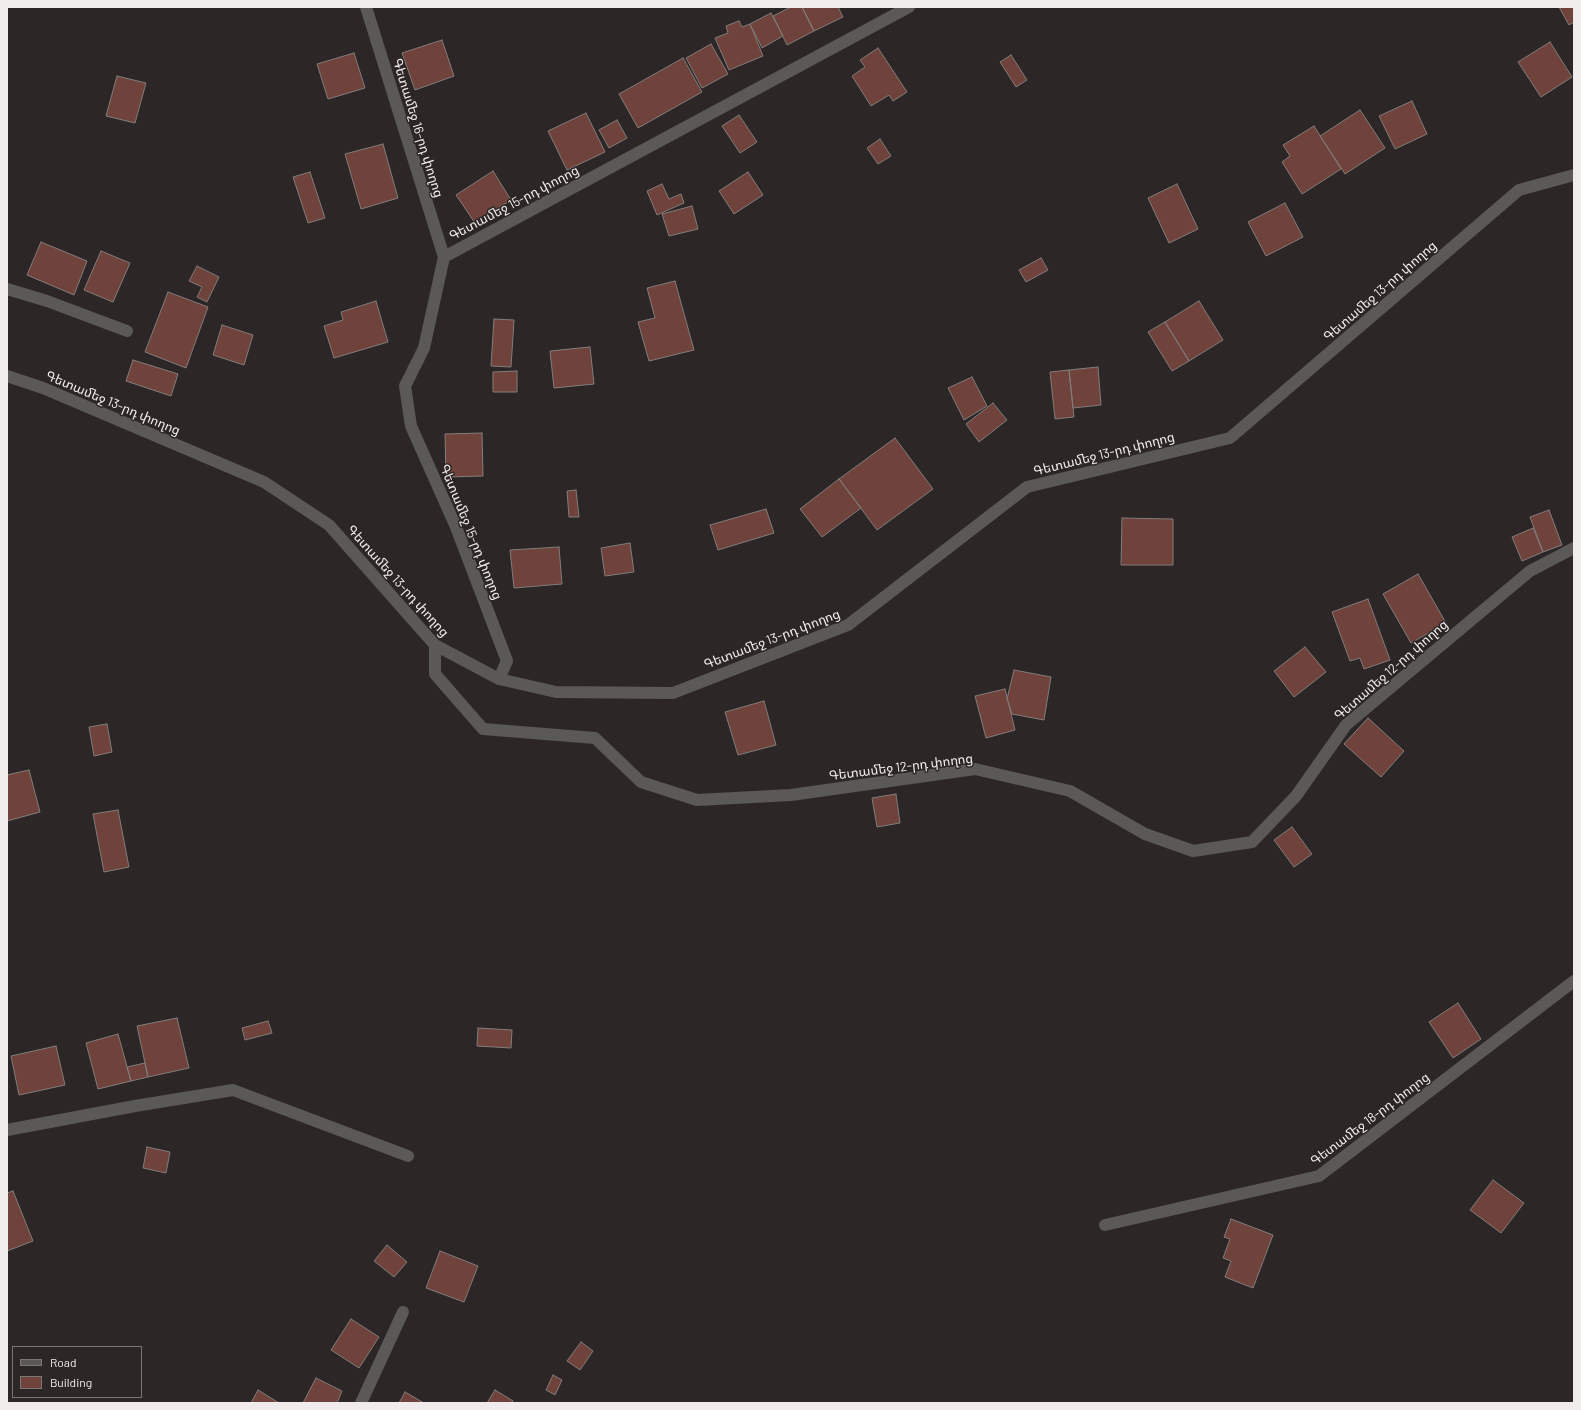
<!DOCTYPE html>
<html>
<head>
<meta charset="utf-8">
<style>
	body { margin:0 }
	#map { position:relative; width:1581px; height:1410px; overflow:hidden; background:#2c2726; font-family:Barlow,sans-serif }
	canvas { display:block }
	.frame { position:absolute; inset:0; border:8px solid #f0ecec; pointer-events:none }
	.legend { position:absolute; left:12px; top:1346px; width:130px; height:52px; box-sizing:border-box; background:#2c2726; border:1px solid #7a7675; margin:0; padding:5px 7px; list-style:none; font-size:12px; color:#f0ecec }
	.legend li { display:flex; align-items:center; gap:8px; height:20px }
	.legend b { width:20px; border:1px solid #7a7675 }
</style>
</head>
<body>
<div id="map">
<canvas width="1581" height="1410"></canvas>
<div class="frame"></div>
<ul class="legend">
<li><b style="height:5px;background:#5b5958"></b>Road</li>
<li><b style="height:11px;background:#6f423b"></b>Building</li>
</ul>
</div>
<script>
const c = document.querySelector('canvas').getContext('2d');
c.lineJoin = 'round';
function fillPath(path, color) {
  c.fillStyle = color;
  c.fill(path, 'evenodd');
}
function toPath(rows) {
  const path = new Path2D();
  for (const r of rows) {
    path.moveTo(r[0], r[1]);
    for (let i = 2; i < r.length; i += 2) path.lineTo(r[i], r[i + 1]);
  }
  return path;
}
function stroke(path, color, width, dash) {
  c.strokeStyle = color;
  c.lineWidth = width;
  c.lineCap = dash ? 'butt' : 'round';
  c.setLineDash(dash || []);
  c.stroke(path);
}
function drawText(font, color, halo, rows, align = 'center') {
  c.font = font + ' Barlow,"Noto Sans Armenian",sans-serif';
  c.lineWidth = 3;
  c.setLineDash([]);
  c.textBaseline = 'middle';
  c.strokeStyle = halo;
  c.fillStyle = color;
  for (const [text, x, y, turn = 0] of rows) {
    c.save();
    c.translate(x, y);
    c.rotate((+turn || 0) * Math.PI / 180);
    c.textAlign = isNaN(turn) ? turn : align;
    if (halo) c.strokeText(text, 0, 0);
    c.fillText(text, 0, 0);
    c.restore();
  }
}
const building = toPath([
	[791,7,802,7,814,31,787,45,773,16,791,7],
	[802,7,838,7,843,17,814,31,802,7],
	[1559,7,1574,7,1574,22,1569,25,1559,7],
	[771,13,783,36,762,48,750,24,771,13],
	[739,21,742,27,750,24,763,56,729,70,715,38,728,33,726,26,739,21],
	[442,40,454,76,415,90,402,53,442,40],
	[1550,42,1572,77,1541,97,1518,62,1550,42],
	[711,44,728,74,702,88,686,58,711,44],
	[878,48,907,92,893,101,889,95,871,106,852,76,865,67,860,60,878,48],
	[354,53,365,88,328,99,317,64,354,53],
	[1011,55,1027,80,1016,87,1000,62,1011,55],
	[683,58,702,92,638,128,619,94,683,58],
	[117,76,146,83,135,123,106,116,117,76],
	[1412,101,1427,134,1395,149,1379,116,1412,101],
	[1360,110,1385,148,1345,174,1320,136,1360,110],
	[586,113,605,152,567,170,548,131,586,113],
	[739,115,757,142,740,153,722,126,739,115],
	[617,120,627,138,609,148,599,130,617,120],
	[1314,126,1341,169,1302,194,1282,162,1290,156,1283,145,1314,126],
	[880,139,891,156,878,164,867,148,880,139],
	[383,144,398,198,361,209,345,154,383,144],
	[493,171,511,200,475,223,456,195,493,171],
	[310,172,325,218,308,223,293,177,310,172],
	[748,172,763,195,734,214,719,191,748,172],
	[662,184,669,199,681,194,684,203,657,215,647,191,662,184],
	[1177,184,1198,229,1169,243,1148,198,1177,184],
	[1285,203,1303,237,1266,256,1248,222,1285,203],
	[692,206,698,229,669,236,662,214,692,206],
	[41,242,87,261,74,295,27,275,41,242],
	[101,251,130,263,113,302,84,290,101,251],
	[1041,258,1048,270,1026,282,1019,270,1041,258],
	[197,266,219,277,207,302,197,297,202,287,189,281,197,266],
	[675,281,694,350,649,361,638,322,655,318,647,288,675,281],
	[168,292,208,307,186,368,145,352,168,292],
	[376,301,388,342,334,358,324,326,343,320,341,312,376,301],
	[1199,301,1223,340,1189,361,1165,322,1199,301],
	[494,319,514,320,511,367,491,366,494,319],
	[1165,322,1189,361,1172,371,1148,332,1165,322],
	[222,325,253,335,244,365,213,355,222,325],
	[590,347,594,384,554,388,550,351,590,347],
	[133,360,178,374,171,396,126,381,133,360],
	[1098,367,1101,405,1073,408,1069,370,1098,367],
	[1069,370,1074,417,1055,419,1050,372,1069,370],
	[517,371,517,392,493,392,493,372,517,371],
	[972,377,987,406,964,420,948,388,972,377],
	[993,403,1007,420,979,442,966,424,993,403],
	[482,433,483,476,446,477,445,434,482,433],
	[895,438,933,489,877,530,839,479,895,438],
	[839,479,861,508,822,537,800,509,839,479],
	[576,490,579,517,569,517,567,491,576,490],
	[766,509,774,533,718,550,710,525,766,509],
	[1549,510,1562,545,1543,552,1530,517,1549,510],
	[1122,518,1173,519,1173,565,1121,565,1122,518],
	[1533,528,1543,552,1522,561,1512,537,1533,528],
	[630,543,634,572,605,576,601,548,630,543],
	[559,547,562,584,514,588,510,550,559,547],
	[1418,574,1446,623,1411,643,1383,594,1418,574],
	[1368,599,1390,660,1364,669,1360,658,1350,661,1332,612,1368,599],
	[1305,647,1326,672,1294,697,1274,671,1305,647],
	[1014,670,1051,677,1044,720,1012,714,1007,699,1014,670],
	[1005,689,1015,730,986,738,975,696,1005,689],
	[764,701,776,745,738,755,725,712,764,701],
	[1368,718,1404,751,1381,777,1344,744,1368,718],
	[107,724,112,752,94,756,89,727,107,724],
	[29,770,40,812,7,821,7,775,29,770],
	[896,794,900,823,877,827,872,798,896,794],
	[118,810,129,867,104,872,93,814,118,810],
	[1292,827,1312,854,1294,867,1274,840,1292,827],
	[1458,1003,1481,1039,1453,1058,1429,1022,1458,1003],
	[177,1018,189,1068,148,1077,137,1026,177,1018],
	[268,1021,272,1033,245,1040,242,1028,268,1021],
	[478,1028,512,1030,511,1048,477,1046,478,1028],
	[118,1034,131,1081,98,1089,86,1043,118,1034],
	[56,1046,65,1085,19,1095,11,1056,56,1046],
	[145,1063,148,1077,131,1081,127,1067,145,1063],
	[147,1147,170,1152,166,1173,143,1168,147,1147],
	[1493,1180,1524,1203,1501,1233,1470,1210,1493,1180],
	[13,1191,33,1241,7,1251,7,1193,13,1191],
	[1231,1219,1273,1235,1253,1288,1225,1277,1231,1261,1223,1258,1230,1239,1224,1237,1231,1219],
	[387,1245,407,1262,394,1277,374,1261,387,1245],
	[440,1251,478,1266,464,1302,426,1288,440,1251],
	[351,1319,379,1337,359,1368,331,1350,351,1319],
	[581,1342,593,1351,580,1370,567,1361,581,1342],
	[553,1375,562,1380,555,1395,546,1390,553,1375],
	[316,1378,342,1391,337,1403,303,1403,316,1378],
	[258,1390,279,1403,251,1403,258,1390],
	[495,1390,513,1401,512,1403,487,1403,495,1390],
	[405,1392,424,1403,399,1403,405,1392]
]);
fillPath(building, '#6f423b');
stroke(building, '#827d7b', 1);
stroke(toPath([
	[366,7,444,257,424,348,405,386,411,426,456,527,507,661,499,679],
	[444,257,909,7],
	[7,289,47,301,127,331],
	[7,376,43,388,264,482,329,525,435,645,499,679,556,692,673,693,848,625,1027,487,1230,438,1519,190,1574,175],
	[435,645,435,674,483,729,595,738,641,782,697,800,791,795,975,769,1070,791,1145,834,1193,851,1252,842,1296,796,1346,725,1530,571,1574,548],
	[7,1130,135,1106,233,1090,408,1156],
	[1105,1225,1319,1176,1574,981],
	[361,1403,403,1312]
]), '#5b5958', 12);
drawText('13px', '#f0ecec', '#2c2726', [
	["Գետամեջ 16-րդ փողոց",418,128,73],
	["Գետամեջ 15-րդ փողոց",514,203,-28],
	["Գետամեջ 13-րդ փողոց",1380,291,-41],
	["Գետամեջ 13-րդ փողոց",113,403,23],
	["Գետամեջ 13-րդ փողոց",1104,454,-14],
	["Գետամեջ 15-րդ փողոց",471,532,68],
	["Գետամեջ 13-րդ փողոց",398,581,48],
	["Գետամեջ 13-րդ փողոց",772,639,-21],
	["Գետամեջ 12-րդ փողոց",1391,670,-41],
	["Գետամեջ 12-րդ փողոց",901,767,-7],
	["Գետամեջ 18-րդ փողոց",1370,1119,-37]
]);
</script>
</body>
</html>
